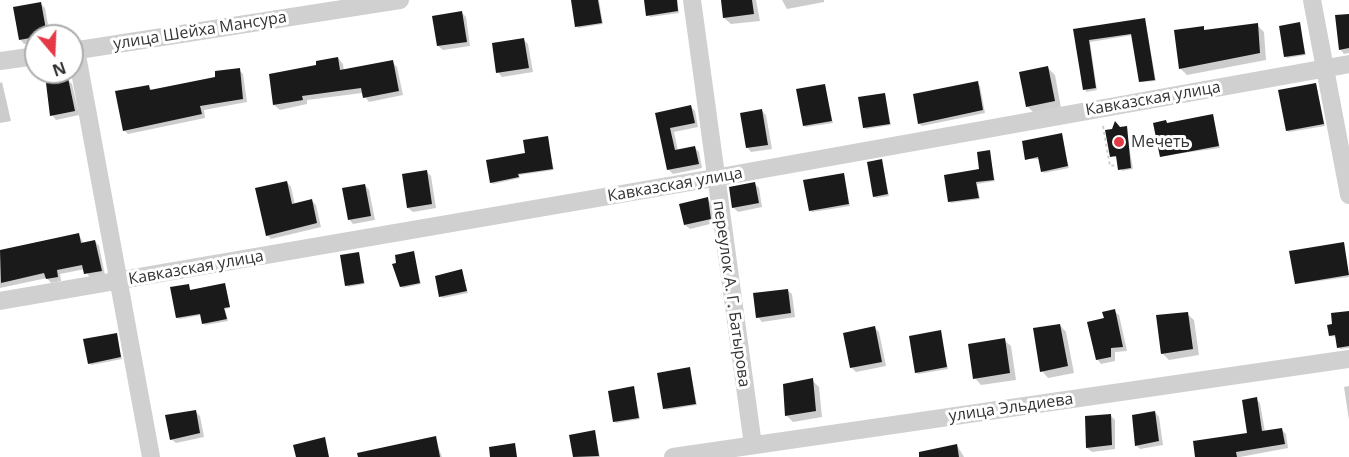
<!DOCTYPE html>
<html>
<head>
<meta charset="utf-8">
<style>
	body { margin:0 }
	#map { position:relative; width:1349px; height:457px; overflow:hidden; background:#fff; font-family:"Open Sans",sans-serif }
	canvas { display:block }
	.north { position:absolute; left:24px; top:24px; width:60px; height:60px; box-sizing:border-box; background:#fff; border:2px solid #adadad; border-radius:50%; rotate:161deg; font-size:16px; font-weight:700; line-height:24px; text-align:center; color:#333 }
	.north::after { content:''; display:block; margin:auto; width:21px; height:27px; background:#e63946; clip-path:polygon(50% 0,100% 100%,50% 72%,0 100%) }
</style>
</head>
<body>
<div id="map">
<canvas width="1349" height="457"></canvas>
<div class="north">N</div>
</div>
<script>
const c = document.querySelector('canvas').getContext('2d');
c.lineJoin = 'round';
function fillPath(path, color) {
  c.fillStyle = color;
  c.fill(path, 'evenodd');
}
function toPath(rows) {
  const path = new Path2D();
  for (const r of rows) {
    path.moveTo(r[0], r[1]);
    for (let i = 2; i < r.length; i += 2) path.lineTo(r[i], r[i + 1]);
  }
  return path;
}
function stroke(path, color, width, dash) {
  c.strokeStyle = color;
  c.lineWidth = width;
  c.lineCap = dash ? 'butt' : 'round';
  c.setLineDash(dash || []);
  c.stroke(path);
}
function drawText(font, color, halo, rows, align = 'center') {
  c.font = font + ' "Open Sans",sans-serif';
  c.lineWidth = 6;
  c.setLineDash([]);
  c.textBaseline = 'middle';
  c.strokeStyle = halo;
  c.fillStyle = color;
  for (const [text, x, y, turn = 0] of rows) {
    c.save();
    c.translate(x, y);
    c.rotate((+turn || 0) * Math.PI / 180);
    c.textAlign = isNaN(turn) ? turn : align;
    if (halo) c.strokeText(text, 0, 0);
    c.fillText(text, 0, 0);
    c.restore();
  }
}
fillPath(toPath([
	[572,0,599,0,603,24,578,28],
	[646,0,677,0,679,13,650,17],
	[723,0,756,0,760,21,731,24,724,18],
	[782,0,824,0,824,2,787,9],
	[40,3,45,8,50,36,36,36,36,42,24,44,20,39],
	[462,13,466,17,470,46,443,50,438,46],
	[1349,15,1349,53,1344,54,1340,49],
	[1145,19,1156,81,1141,82,1133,35,1090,42,1097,90,1086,92,1075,30],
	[1299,24,1306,55,1287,58,1285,56],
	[1257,25,1264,32,1266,60,1187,75,1180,68,1203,28,1207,32],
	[524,40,528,44,533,72,502,77,498,72],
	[338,58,343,64,344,71,392,62,397,67,403,95,369,102,362,93,307,100,307,104,280,110,274,105,317,66],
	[1048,68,1055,75,1061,108,1034,113,1027,106],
	[239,70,243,74,247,102,204,110,205,118,128,134,124,130,148,86,153,91,217,78],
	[68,80,72,84,79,115,56,120,52,115],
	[2,82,11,121,0,123,0,83],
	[977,83,980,86,985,113,922,126,919,123],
	[1316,85,1325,126,1289,132,1287,130],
	[825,86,833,123,806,127,804,126],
	[885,95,891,125,866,129,864,127],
	[691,107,695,111,698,127,674,132,678,151,695,148,699,152,702,168,673,174,669,170,657,114],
	[762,111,766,115,772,149,751,152,747,147],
	[1213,115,1220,148,1161,156,1167,124],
	[1126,128,1133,169,1122,171,1118,158,1112,156,1120,129],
	[1061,135,1069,168,1044,173,1040,159,1026,159],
	[547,138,554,170,519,175,520,178,493,184,491,182],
	[989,151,995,181,977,184,980,199,951,203,950,202,981,170],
	[882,161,889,196,876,198,874,196],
	[427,172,431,176,436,208,413,212,408,208],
	[844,175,850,206,812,212,810,210],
	[287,182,291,187,295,205,312,201,316,205,321,227,271,239,267,235],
	[755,184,759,188,762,207,738,212,733,207],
	[365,185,369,190,375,220,353,224,349,219],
	[707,199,711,203,714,223,690,229,685,225],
	[79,235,84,244,95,241,99,246,105,275,90,278,85,269,60,274,61,281,51,283,47,278,0,288,0,252],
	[1343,243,1349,277,1296,284],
	[413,252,421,284,403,288,401,286],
	[358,254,365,284,348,287,347,285],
	[462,271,468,293,443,298,441,297],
	[188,285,191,291,225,285,230,308,225,309,228,321,205,325,202,315,179,319,177,317],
	[787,290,792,294,795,317,762,322,758,317],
	[1114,311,1119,315,1127,351,1115,352,1115,361,1101,364,1097,359,1106,320],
	[1349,312,1349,348,1340,349,1337,337,1330,336],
	[1187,314,1194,320,1199,355,1169,360,1162,353],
	[1060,325,1066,332,1074,373,1048,378,1042,371],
	[875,328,879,332,886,366,856,372,851,367],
	[940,332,948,369,918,374,916,372],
	[116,335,122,359,91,365,90,363],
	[1004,340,1011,346,1016,380,981,385,975,378],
	[690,369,697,405,666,410,664,408],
	[812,380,819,387,822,417,793,422,787,416],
	[1349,386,1349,420,1344,387],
	[634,388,640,419,616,423,614,421],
	[1256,399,1260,403,1265,432,1282,430,1286,434,1288,448,1240,457,1197,457,1249,434],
	[195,411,200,416,204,437,176,443,171,439],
	[1155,412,1159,417,1163,445,1140,449,1136,445],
	[1111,416,1115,420,1115,449,1092,452,1087,448],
	[595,432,600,457,575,457,571,436],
	[435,438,442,457,369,457],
	[957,445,964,457,937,457]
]), '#0003');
fillPath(toPath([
	[571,0,598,0,602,23,575,27],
	[644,0,677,0,678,11,646,16],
	[721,0,752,0,754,14,723,18],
	[41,2,47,35,19,40,13,7],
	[462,11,467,42,437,46,432,16],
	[1349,14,1349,48,1339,50,1335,15],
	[1145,18,1155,80,1139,82,1131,34,1089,40,1096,88,1083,90,1073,29],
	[1300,22,1305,54,1284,57,1279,26],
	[1258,23,1260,53,1179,69,1174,30,1204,26,1204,30],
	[524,38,529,68,496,73,492,43],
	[338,57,340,70,393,60,399,91,363,98,361,88,302,96,303,100,273,105,269,74,316,65,316,61],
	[1048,66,1055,101,1026,107,1019,72],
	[240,68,243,99,200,106,202,114,123,131,115,91,149,85,150,90,215,77,215,71],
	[68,78,75,111,50,116,46,83],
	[978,81,983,110,918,124,913,94],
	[1316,83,1324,124,1286,131,1278,90],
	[825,84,832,121,803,126,796,89],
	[885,93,890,124,863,128,858,97],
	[691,105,695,123,670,128,675,150,695,146,699,164,667,170,655,113],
	[762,109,768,145,746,148,740,113],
	[1213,114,1219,146,1160,157,1153,123,1166,120,1167,123],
	[1115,121,1120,127,1127,126,1131,168,1118,170,1116,156,1110,157,1105,130,1112,129],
	[1062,133,1068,166,1041,172,1038,157,1025,160,1022,141],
	[548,136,553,169,518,174,519,177,490,183,486,160,525,153,523,140],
	[990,150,994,180,976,182,979,198,948,202,944,175,979,169,977,152],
	[882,159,888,194,873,197,867,162],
	[427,170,432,204,407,208,402,174],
	[844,173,849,204,809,211,803,180],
	[287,181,292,204,312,199,317,223,266,236,255,188],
	[755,182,759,203,732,208,729,187],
	[365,184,371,216,348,220,342,188],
	[708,197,711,219,684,225,679,204],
	[79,233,81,243,95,240,102,271,84,274,82,265,57,270,58,277,46,279,44,273,1,283,0,250],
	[1344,242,1349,275,1295,284,1289,251],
	[414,251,420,283,400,287,392,264,396,263,395,255],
	[359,252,364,283,345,286,340,255],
	[462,269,467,291,439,297,435,276],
	[225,283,230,307,224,308,227,319,202,324,200,314,176,318,170,287,189,284,190,290],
	[788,289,791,313,756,318,753,293],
	[1115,309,1123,347,1111,348,1111,357,1096,360,1087,322,1104,318,1102,312],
	[1349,311,1349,346,1337,348,1335,335,1329,336,1327,325,1332,324,1331,313],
	[1188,312,1193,349,1161,354,1156,315],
	[1060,324,1068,366,1040,372,1033,328],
	[875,326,882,362,850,368,843,333],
	[941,330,947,367,915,373,909,336],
	[117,333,121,357,88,364,83,339],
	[1005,338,1010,373,973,379,968,344],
	[690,367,696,404,663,409,657,373],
	[813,378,816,411,785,416,783,384],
	[634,386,639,418,613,422,608,391],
	[1257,397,1262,431,1282,428,1285,444,1236,452,1237,457,1195,457,1193,441,1247,433,1242,400],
	[196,410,200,433,170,440,165,415],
	[1155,411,1159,441,1135,446,1132,415],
	[1111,414,1112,445,1086,448,1085,416],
	[595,430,599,456,573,457,569,435],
	[436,436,440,457,358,457,357,453],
	[325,437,329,457,296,457,293,445],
	[515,443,517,457,490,457,489,447],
	[957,444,959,457,919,457,919,452]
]), '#1a1a1a');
stroke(toPath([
	[1103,126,1110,166,1117,165]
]), '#cdcdcd', 2, [3, 3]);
stroke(toPath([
	[692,0,753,445],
	[1312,0,1349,195],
	[76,50,151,457],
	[72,51,400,0],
	[0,61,36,56],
	[0,301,714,178,1349,64],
	[673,457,1349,359]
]), '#d0d0d0', 18);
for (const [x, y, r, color] of [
	[1119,142,6,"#e63946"]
]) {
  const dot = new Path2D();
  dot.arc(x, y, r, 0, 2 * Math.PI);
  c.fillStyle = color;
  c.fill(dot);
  stroke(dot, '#fff', 2);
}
drawText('16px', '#333', '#fff', [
	["улица Шейха Мансура",200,31,-9],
	["Кавказская улица",1153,99,-10],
	["Кавказская улица",675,185,-10],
	["Кавказская улица",196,268,-10],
	["переулок А. Г. Батырова",731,294,82],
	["улица Эльдиева",1011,408,-8]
]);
drawText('16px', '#333', '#fff', [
	["Мечеть",1131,142]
], 'left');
</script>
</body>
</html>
